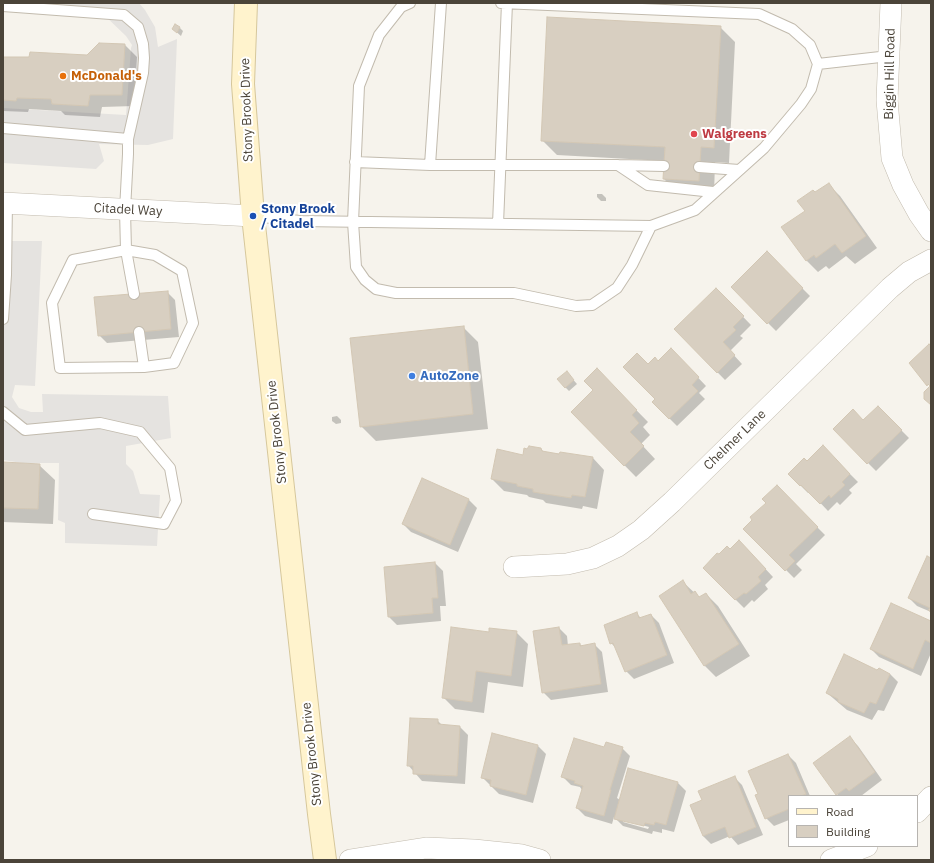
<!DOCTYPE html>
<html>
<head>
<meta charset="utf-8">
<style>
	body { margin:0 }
	#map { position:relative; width:934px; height:863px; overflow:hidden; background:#f6f3ec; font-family:"IBM Plex Sans",sans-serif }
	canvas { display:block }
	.frame { position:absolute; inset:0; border:4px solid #4b4439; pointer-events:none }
	.legend { position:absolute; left:788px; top:795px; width:130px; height:52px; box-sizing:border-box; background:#fff; border:1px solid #b7b4b0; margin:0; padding:5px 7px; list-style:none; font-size:12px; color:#4b4439 }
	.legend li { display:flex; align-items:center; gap:8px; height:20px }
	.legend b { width:20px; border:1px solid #b7b4b0 }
</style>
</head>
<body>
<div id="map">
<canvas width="934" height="863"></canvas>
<div class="frame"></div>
<ul class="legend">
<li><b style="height:5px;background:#fff3cd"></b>Road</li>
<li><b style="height:11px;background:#d8cfc1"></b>Building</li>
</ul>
</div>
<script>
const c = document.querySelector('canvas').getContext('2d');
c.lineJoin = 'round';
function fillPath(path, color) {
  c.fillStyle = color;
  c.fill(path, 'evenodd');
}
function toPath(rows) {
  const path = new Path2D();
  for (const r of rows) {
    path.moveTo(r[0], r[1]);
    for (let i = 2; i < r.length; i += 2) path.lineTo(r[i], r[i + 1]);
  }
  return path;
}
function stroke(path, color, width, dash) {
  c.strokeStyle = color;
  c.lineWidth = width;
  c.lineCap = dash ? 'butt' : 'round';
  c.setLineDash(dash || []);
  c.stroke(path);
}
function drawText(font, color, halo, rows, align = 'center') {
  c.font = font + ' "IBM Plex Sans",sans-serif';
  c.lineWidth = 4;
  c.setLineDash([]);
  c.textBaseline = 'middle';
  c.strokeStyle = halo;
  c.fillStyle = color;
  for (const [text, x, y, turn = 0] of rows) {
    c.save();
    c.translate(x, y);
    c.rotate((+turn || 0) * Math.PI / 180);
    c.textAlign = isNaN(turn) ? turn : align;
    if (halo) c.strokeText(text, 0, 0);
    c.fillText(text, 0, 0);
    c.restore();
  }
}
fillPath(toPath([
	[3,3,139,3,145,10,155,27,158,47,177,39,173,139,148,145,99,144,104,161,96,169,3,163,3,108,126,115,131,48,132,45,126,36,102,13],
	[3,241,42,241,35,386,15,385,12,397,19,408,31,412,43,412,42,394,168,396,171,438,126,446,126,464,133,471,140,494,160,495,157,546,65,543,65,523,58,520,59,463,22,463,3,460]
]), '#e5e3e0');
fillPath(toPath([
	[720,27,735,42,729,163,715,162,714,195,679,194,664,179,665,161,557,155,542,140],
	[180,28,183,31,181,36,173,29],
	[99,44,125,45,137,57,134,106,102,107,100,117,65,115,61,111,29,109,28,112,3,111,3,58,87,56],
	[828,184,840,196,877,248,855,264,846,256,829,269,826,266,818,272,806,260,815,193],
	[597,194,602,194,606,198,606,201,601,201,597,197],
	[767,253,810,296,776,331,732,287],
	[716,289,751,325,740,336,743,338,730,351,742,364,725,380,675,329],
	[167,292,175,300,179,337,107,343,99,335],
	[463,327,478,342,488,429,376,441,361,426],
	[671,349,706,386,699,393,705,399,677,426,653,402,656,399,648,365,658,362],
	[597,370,648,422,643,427,650,435,641,444,655,459,636,477,572,412,595,390],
	[570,376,577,384,569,391,565,387],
	[878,407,909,438,876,471,834,429,864,421],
	[337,416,341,420,341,423,336,424,332,421,332,417],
	[823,447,858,482,849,490,852,493,840,505,837,502,828,511,810,492,808,493,789,474,807,462],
	[541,449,544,452,593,458,604,470,597,509,583,506,582,509,546,503,543,500,529,497,527,495,504,491,492,479,524,457],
	[3,463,39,465,55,480,53,524,3,522],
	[422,480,469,500,477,508,458,552,411,532,403,524],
	[777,487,825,535,796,564,802,570,794,578,745,529,768,503],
	[747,549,773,577,765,585,768,589,754,602,752,600,744,608,704,568,719,555,730,550],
	[931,559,931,612,917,606,909,598],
	[435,563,443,571,446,606,440,606,441,621,397,625,389,617],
	[683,582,700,598,706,594,718,606,750,656,716,677,704,665],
	[637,614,642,619,651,615,659,623,674,663,634,679,626,671,617,649,611,643],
	[931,622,931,653,921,676,879,657,871,649],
	[559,628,567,636,568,646,580,644,582,646,594,644,602,652,608,692,551,700,543,692],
	[516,632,528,644,523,687,488,682,484,713,455,709,443,697,490,633],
	[878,671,890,674,898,682,884,711,878,710,872,720,847,710,827,693],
	[437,720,442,725,460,727,468,735,465,784,422,781,408,765],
	[850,738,858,746,882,780,861,796,839,796,837,794],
	[538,746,546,754,533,803,499,794,482,777],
	[605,748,622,748,630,756,617,798,620,800,678,783,686,791,674,832,662,829,662,833,653,831,652,834,623,826,614,817,612,824,585,816,577,808,582,790,580,787,571,785,563,777],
	[623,820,649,827,648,829,623,822],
	[788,755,796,763,810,796,789,796,789,820,774,826,766,818,759,795],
	[734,777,742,785,763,835,738,845,730,836,711,844,703,836,703,800]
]), '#0003');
const building = toPath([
	[547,17,721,26,714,148,701,147,699,181,663,179,665,147,541,141,547,17],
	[175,24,180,27,177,33,172,29,175,24],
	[99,43,125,44,122,95,90,95,88,106,52,104,51,99,17,98,16,101,3,100,3,57,29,57,30,52,87,55,99,43],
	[829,183,866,236,842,253,835,244,816,258,814,255,806,261,781,227,805,211,797,201,813,190,815,192,829,183],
	[767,251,803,288,767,324,731,287,767,251],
	[716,288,744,316,733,327,736,330,723,342,735,355,717,373,674,329,716,288],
	[168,291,171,329,98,336,94,297,168,291],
	[464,326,473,414,360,427,350,338,464,326],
	[929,344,931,346,931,405,924,399,924,392,930,386,928,384,927,386,909,363,929,344],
	[671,348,699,377,692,385,698,391,669,419,652,402,655,399,623,367,637,353,648,364,655,357,658,361,671,348],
	[597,368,637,410,632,415,639,423,630,432,644,446,624,466,571,412,593,390,584,381,597,368],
	[567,371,574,380,565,388,557,379,567,371],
	[878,406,902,430,867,464,833,429,853,409,863,420,878,406],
	[823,445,850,474,842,482,845,485,831,498,829,495,820,504,801,485,800,486,788,474,804,458,807,461,823,445],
	[529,446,541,448,542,451,559,454,560,452,593,457,585,497,572,495,571,498,533,492,533,489,517,486,517,484,491,479,497,449,523,455,524,448,527,449,529,446],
	[3,462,40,464,38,509,3,508,3,462],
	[422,478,469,499,450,545,402,524,422,478],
	[777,485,818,527,789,555,795,561,785,571,743,529,752,520,750,517,766,503,762,499,777,485],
	[739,540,766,569,758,577,761,581,746,594,744,593,735,600,703,568,717,553,719,554,727,546,730,549,739,540],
	[927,556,931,558,931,612,928,610,930,608,908,598,927,556],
	[435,562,438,598,432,598,433,613,388,617,384,567,435,562],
	[683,580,691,594,695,591,699,597,706,593,739,644,704,666,659,596,683,580],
	[891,603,931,621,931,643,925,640,913,669,870,649,891,603],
	[637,612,639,618,651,614,667,655,625,672,613,643,610,644,604,625,637,612],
	[451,627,489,632,489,628,517,631,511,676,476,671,472,702,442,698,451,627],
	[559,627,562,645,580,643,580,646,595,643,601,684,542,693,533,631,559,627],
	[844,654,877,670,879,668,890,674,876,704,870,702,864,713,838,702,838,699,826,693,844,654],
	[410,718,438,719,438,724,460,726,457,776,413,774,413,766,407,766,410,718],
	[492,733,538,745,526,795,490,786,491,780,481,778,492,733],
	[850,736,875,772,849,791,846,788,836,795,813,763,850,736],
	[574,738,604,747,606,742,623,747,610,790,611,790,604,816,576,808,583,786,574,783,575,781,561,777,574,738],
	[788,754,806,794,801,796,789,796,789,809,765,819,755,795,758,794,748,771,788,754],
	[628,768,678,782,666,825,655,822,654,825,645,823,644,826,614,819,628,768],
	[735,776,756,827,729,838,725,827,703,836,690,805,702,800,698,791,735,776]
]);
fillPath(building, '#d8cfc1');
stroke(building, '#d3c7b4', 1);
const lane = toPath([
	[410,3,401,7,379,35,359,86,353,222,356,267,365,280,376,289,396,293,514,293,576,306,592,305,617,288,632,265,651,226],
	[501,3,759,14,792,29,810,45,818,64],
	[3,6,124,15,138,27,143,44,144,58,143,73,128,139,128,154,125,210,126,250,134,294],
	[3,128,128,139],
	[355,162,430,165,618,165,664,166],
	[430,165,441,3],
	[618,165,648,185,713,192],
	[699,167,739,170],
	[253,216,300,221,651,226,695,210,764,148,801,104,811,89,818,64,889,56],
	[498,224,507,3],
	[126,250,155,255,182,271,193,323,174,363,144,367,60,368,52,303,73,260,126,250],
	[3,319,6,275,7,203],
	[139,332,144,367],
	[3,412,25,430,100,423,140,432,170,468,176,501,164,524,93,514]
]);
const street = toPath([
	[891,3,887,100,892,158,903,185,919,214,931,231],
	[3,203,253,216],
	[514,567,567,564,593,558,618,546,641,530,672,502,890,288,909,272,931,260],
	[917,812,931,797],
	[350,860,426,848,474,850,522,855,540,860],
	[831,860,867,846]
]);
const secondary = toPath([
	[246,3,243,84,253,216,319,814,325,860]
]);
stroke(lane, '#c2bbae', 12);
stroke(street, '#c2bbae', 22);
stroke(secondary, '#d6c79b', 24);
stroke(lane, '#fff', 10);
stroke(street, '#fff', 21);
stroke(secondary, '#fff3cd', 22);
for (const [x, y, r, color] of [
	[63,76,4,"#e8710a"],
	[694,134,4,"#e0444e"],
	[253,216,4,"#1a4fb4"],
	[412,376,4,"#3f7fe0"]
]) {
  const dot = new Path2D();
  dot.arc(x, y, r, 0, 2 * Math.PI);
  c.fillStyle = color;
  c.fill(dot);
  stroke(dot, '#fff', 1.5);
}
drawText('13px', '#4b4439', '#fff', [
	["Biggin Hill Road",890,74,-89],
	["Stony Brook Drive",247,110,-92],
	["Citadel Way",128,210,3],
	["Stony Brook Drive",277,432,-96],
	["Chelmer Lane",735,440,-44],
	["Stony Brook Drive",312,754,-96]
]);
drawText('bold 13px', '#c56008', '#fff', [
	["McDonald's",71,76]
], 'left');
drawText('bold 13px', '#be3a42', '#fff', [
	["Walgreens",702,134]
], 'left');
drawText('bold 13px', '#164399', '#fff', [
	["Stony Brook",261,209],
	["/ Citadel",261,224]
], 'left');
drawText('bold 13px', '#366cbe', '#fff', [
	["AutoZone",420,376]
], 'left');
</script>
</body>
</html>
